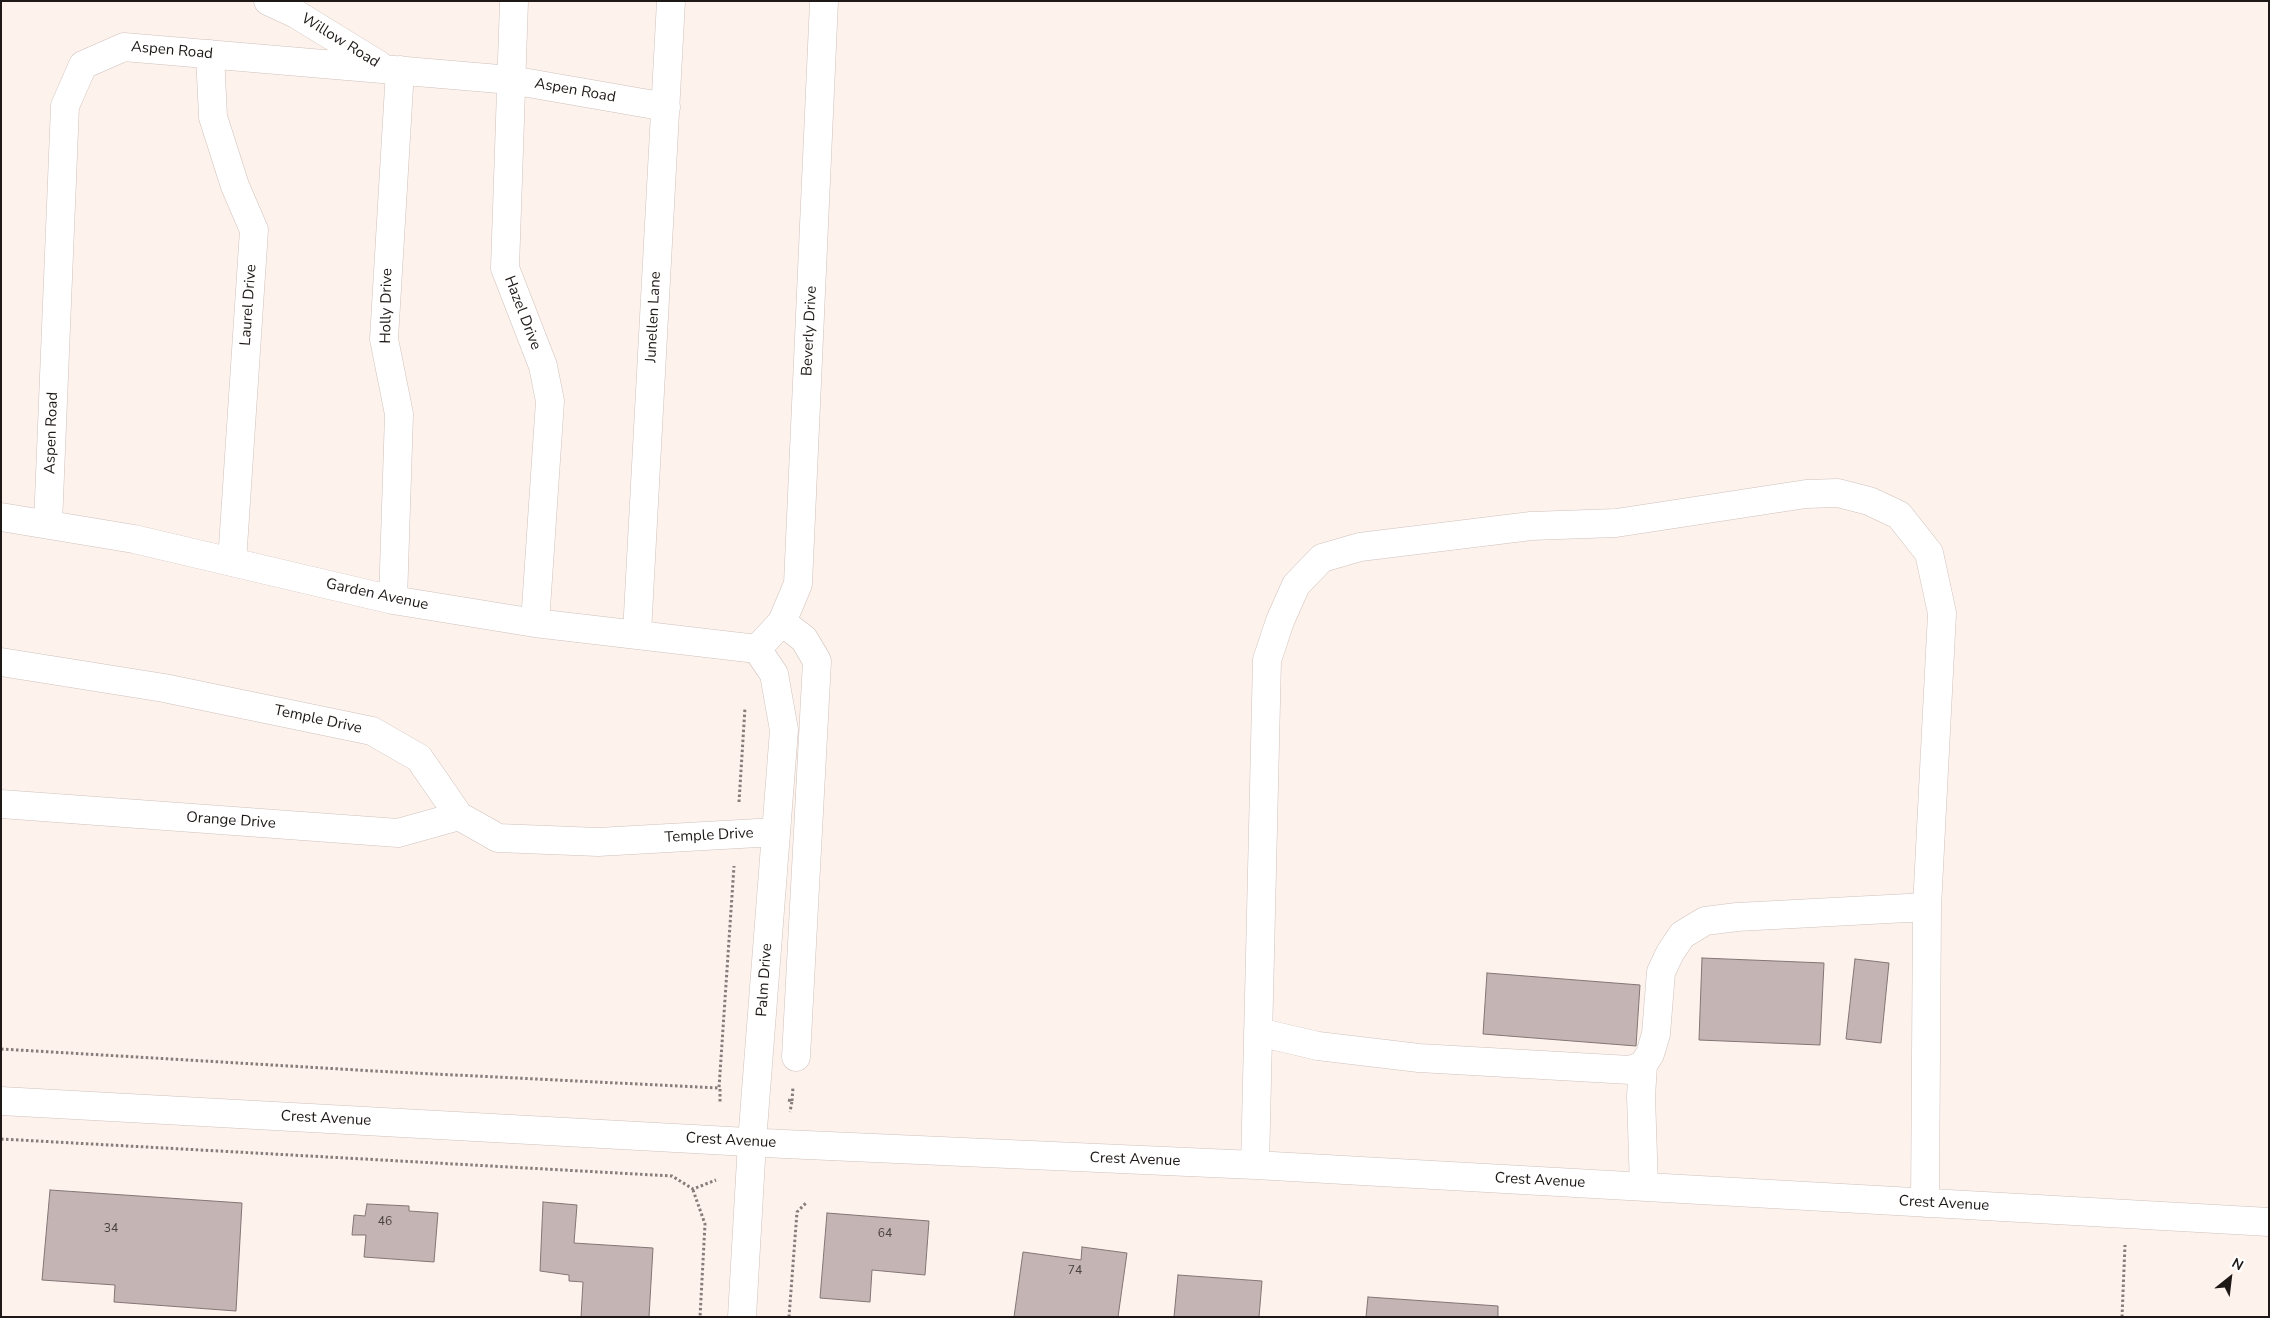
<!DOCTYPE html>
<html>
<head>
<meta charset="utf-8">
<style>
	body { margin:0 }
	#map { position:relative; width:2270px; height:1318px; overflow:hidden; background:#fef2ed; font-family:"Nunito Sans",sans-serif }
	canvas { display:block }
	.frame { position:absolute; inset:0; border:2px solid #1e1917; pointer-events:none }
	.north { position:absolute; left:2205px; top:1253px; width:50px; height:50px; -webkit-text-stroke:4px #fff; paint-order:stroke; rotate:29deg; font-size:14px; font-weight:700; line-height:20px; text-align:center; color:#1e1917 }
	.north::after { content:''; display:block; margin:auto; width:18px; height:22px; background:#1e1917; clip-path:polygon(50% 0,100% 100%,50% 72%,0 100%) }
</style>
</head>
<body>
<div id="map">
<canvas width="2270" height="1318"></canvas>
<div class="frame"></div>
<div class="north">N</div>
</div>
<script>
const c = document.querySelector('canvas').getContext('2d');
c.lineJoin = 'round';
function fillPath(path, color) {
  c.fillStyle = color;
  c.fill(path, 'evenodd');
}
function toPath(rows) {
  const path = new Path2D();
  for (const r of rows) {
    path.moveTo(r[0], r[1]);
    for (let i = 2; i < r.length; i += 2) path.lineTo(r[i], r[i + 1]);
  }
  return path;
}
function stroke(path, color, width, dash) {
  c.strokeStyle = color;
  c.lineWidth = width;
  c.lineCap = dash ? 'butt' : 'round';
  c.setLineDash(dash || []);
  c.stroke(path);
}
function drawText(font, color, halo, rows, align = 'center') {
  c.font = font + ' "Nunito Sans",sans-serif';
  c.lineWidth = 5;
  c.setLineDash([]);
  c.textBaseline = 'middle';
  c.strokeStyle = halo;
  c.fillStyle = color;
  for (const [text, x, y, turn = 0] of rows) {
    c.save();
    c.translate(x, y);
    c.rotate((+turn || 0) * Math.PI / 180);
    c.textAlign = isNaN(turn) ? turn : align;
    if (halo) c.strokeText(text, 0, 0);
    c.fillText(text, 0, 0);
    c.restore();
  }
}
const building = toPath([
	[1702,958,1824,963,1820,1045,1699,1040,1702,958],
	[1855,959,1889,963,1881,1043,1846,1039,1855,959],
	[1487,973,1640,985,1636,1046,1483,1034,1487,973],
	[50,1190,242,1203,236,1311,114,1302,115,1285,42,1280,50,1190],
	[543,1202,577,1205,574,1243,653,1248,649,1317,581,1317,583,1282,569,1281,569,1275,540,1271,543,1202],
	[367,1204,409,1206,409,1211,438,1213,434,1262,364,1257,366,1235,352,1235,354,1215,365,1216,367,1204],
	[827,1213,929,1221,925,1275,872,1270,870,1302,820,1298,827,1213],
	[1082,1247,1127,1253,1118,1317,1014,1317,1023,1252,1081,1260,1082,1247],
	[1178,1275,1262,1281,1259,1317,1174,1317,1178,1275],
	[1368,1297,1498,1306,1498,1317,1366,1317,1368,1297]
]);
fillPath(building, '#c4b4b3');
stroke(building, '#837574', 1);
const minor = toPath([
	[268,1,296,14,379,65],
	[514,1,505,268,543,366,550,401,535,623],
	[210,54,213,117,235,186,254,230,232,562],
	[1,517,134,539,393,600,535,623,757,649],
	[48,524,65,106,83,65,124,47,511,80,666,107],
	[393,600,399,414,384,339,400,70],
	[782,622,804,639,817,661,796,1057],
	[637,633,671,1],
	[757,649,782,622,798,584,824,1],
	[1,662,164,688,372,731,419,758,459,816,498,838,598,842,776,832],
	[1,804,398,833,459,816],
	[1258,1032,1318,1046,1419,1058,1630,1070,1643,1065,1650,1054,1656,1034,1661,972,1670,953,1682,935,1705,921,1737,917,1927,907],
	[1643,1065,1641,1096,1644,1187],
	[1,1101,784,1144,1255,1165,2269,1222],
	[1255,1165,1267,660,1280,621,1296,585,1322,558,1360,547,1531,526,1616,523,1806,494,1838,493,1869,501,1899,515,1929,553,1942,613,1927,907,1925,1203],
	[742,1317,752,1142,784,730,774,674,757,649]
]);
stroke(minor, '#cfc1bb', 29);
stroke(toPath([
	[739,802,745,708],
	[1,1049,374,1071,719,1088,734,866],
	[720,1089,720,1104],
	[788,1100,792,1101,790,1112],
	[792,1101,793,1087],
	[1,1139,672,1176,693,1189,716,1180],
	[693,1190,705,1224,700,1317],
	[789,1317,797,1212,806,1203],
	[2122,1317,2125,1245]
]), '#857d7a', 3, [2.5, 2.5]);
stroke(minor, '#fff', 28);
drawText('12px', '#48403e', null, [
	["46",385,1222],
	["34",111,1229],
	["64",885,1234],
	["74",1075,1271]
]);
drawText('15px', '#1e1917', '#fff', [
	["Willow Road",340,41,32],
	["Aspen Road",172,51,5],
	["Aspen Road",575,91,10],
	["Laurel Drive",249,305,-86],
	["Holly Drive",387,306,-89],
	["Hazel Drive",522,313,69],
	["Junellen Lane",654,317,-87],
	["Beverly Drive",810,331,-87],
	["Aspen Road",52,433,-88],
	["Garden Avenue",377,595,12],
	["Temple Drive",318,720,12],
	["Orange Drive",231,821,4],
	["Temple Drive",709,836,-3],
	["Palm Drive",765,980,-86],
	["Crest Avenue",326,1119,3],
	["Crest Avenue",731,1141,3],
	["Crest Avenue",1135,1160,2],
	["Crest Avenue",1540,1181,3],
	["Crest Avenue",1944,1204,3]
]);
</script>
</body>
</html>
